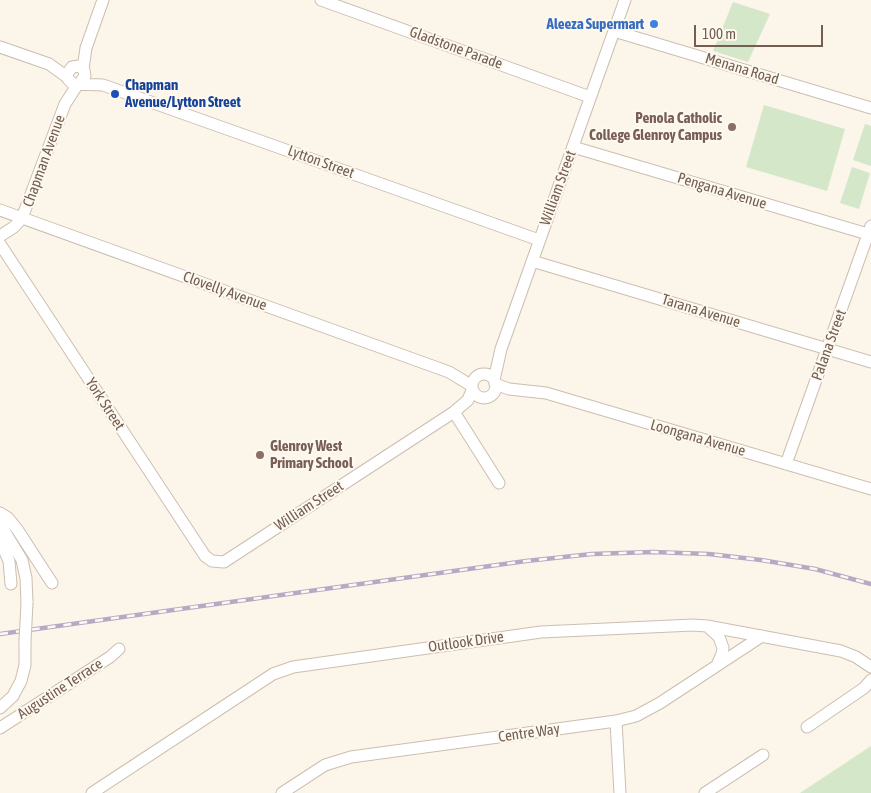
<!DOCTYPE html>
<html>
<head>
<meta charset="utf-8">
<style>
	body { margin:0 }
	#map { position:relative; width:871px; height:793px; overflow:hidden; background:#fbf5ea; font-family:"Asap Condensed",sans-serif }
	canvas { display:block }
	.scale { position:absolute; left:694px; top:25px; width:129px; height:22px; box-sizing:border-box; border:2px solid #745e4f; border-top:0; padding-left:6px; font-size:15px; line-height:18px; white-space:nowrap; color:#745e4f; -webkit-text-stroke:4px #fef9f0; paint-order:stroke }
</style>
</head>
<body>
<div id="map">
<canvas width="871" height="793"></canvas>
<div class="scale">100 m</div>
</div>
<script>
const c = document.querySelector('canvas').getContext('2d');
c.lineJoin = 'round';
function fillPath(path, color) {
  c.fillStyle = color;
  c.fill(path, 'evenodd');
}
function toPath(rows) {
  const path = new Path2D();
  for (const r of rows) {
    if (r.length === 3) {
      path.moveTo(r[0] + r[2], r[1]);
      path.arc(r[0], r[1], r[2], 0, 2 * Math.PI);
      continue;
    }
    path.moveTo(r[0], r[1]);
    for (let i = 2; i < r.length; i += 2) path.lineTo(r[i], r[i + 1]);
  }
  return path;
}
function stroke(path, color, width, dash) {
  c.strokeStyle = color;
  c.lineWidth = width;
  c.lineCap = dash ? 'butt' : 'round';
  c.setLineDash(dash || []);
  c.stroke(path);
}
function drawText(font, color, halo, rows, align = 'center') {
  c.font = font + ' "Asap Condensed",sans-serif';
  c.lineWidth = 4;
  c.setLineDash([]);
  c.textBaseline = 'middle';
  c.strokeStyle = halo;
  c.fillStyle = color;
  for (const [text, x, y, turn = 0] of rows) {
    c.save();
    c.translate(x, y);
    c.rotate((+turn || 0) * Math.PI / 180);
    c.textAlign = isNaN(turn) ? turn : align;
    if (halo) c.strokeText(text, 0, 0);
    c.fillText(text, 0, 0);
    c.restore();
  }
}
fillPath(toPath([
	[733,2,770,14,748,62,713,51],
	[764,105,845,129,827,191,746,167],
	[865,124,871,126,871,166,853,160],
	[852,167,870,173,859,209,840,203],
	[871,746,871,793,800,793]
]), '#d4e8c9');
const minor = toPath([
	[321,0,590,97],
	[614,31,871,108],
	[0,47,49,64,67,77],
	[83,69,86,48,103,0],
	[80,83,85,76,84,70,79,66,72,67,67,74,68,79,73,84,103,85,539,240],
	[573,147,871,235],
	[0,210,449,372,472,386],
	[0,236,14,227,22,218,65,104,78,84],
	[0,244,205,556,212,561,224,562,454,412,468,400,472,390],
	[532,261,871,362],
	[484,386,12],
	[494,380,501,349,625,0],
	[495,384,509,389,546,393,871,489],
	[454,412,499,483],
	[786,464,871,226],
	[0,513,8,518,17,529,52,583],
	[0,524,22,560,26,578,27,603],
	[0,540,9,561,11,584],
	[707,626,719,637,723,648,722,654,717,665],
	[0,708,13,696,21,681,25,665,25,641],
	[616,721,620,793],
	[807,727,864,688,871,680],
	[0,728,110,657,119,649],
	[92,793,273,674,293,667,541,632,693,625,707,626,841,651,856,657,871,667],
	[282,793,325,765,351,757,616,721,636,716,660,703,762,636],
	[705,793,763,755]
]);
stroke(minor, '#ccbeb0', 13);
stroke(minor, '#fff', 11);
const rail = toPath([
	[0,634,526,561,592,554,653,552,709,554,761,560,815,569,871,584]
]);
stroke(rail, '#b9a8c4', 4.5);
stroke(rail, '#fef9f0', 2.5, [8]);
const minorBridge = toPath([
	[25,641,27,603]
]);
stroke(minorBridge, '#ccbeb0', 13, []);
stroke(minorBridge, '#fff', 11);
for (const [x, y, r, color] of [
	[654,24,5,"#3f7fe0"],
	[115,94,5,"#1a4fb4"],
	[732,127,5,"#8d6e63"],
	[260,455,5,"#8d6e63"]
]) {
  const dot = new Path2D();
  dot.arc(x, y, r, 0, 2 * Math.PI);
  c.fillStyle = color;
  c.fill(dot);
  stroke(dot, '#fef9f0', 2);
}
drawText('bold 15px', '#366cbe', '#fef9f0', [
	["Aleeza Supermart",644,24]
], 'right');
drawText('15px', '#745e4f', '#fef9f0', [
	["Gladstone Parade",456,48,20],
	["Menana Road",742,69,17],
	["Chapman Avenue",44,161,-70],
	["Lytton Street",321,162,20],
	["William Street",558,188,-70],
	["Pengana Avenue",722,191,17],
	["Clovelly Avenue",225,291,20],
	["Tarana Avenue",701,311,17],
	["Palana Street",829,345,-70],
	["York Street",105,404,57],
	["Loongana Avenue",698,438,16],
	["William Street",309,506,-33],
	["Outlook Drive",466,642,-8],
	["Augustine Terrace",60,689,-33],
	["Centre Way",529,733,-8]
]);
drawText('bold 15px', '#164399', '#fef9f0', [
	["Chapman",125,85],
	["Avenue/Lytton Street",125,102]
], 'left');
drawText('bold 15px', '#785e54', '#fef9f0', [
	["Penola Catholic",722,118],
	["College Glenroy Campus",722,135],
	["Glenroy West",270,446,"left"],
	["Primary School",270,463,"left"]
], 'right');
</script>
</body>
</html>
